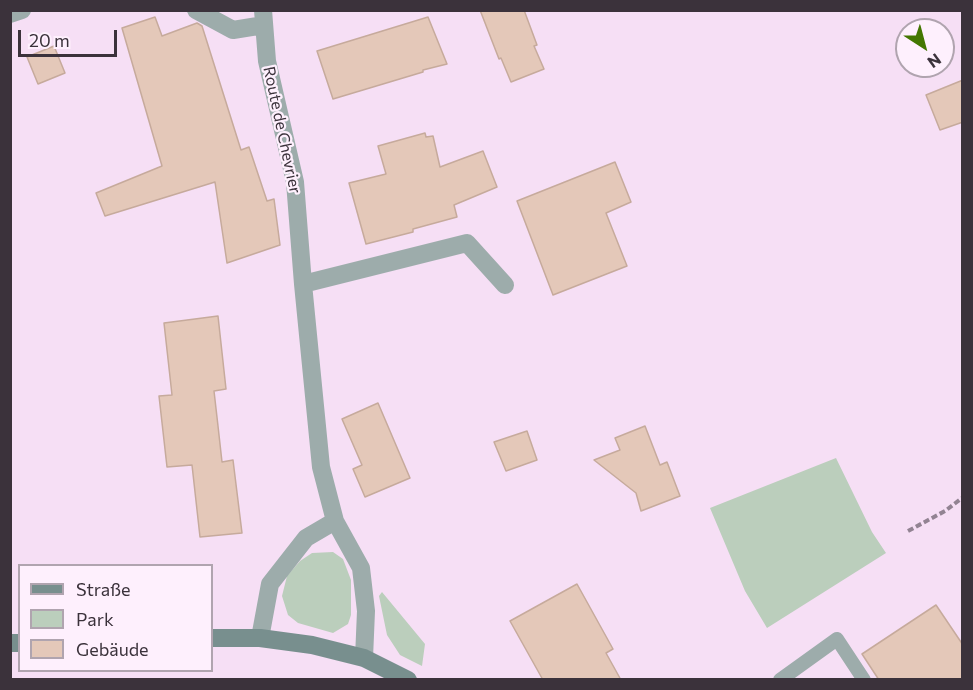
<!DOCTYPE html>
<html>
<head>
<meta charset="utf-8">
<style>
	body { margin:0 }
	#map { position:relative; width:973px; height:690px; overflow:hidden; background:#f6dff5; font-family:Commissioner,sans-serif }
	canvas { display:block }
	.frame { position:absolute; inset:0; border:12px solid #3b323b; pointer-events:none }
	.legend { position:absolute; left:18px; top:564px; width:195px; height:108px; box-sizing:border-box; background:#fef0fd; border:2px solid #b0a4af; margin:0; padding:8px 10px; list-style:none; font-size:18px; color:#3b323b }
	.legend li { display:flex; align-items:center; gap:12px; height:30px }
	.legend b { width:30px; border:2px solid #b0a4af }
	.north { position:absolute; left:895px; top:18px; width:60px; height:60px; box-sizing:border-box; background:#fef0fd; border:2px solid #b0a4af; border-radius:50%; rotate:144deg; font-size:16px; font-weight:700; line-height:24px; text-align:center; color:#3b323b }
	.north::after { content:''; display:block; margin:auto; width:21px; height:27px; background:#437701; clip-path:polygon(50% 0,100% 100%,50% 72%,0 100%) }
	.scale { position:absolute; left:18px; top:30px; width:99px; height:27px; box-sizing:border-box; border:3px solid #3b323b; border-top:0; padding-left:8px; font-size:18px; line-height:21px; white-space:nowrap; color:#3b323b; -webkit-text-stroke:4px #fef0fd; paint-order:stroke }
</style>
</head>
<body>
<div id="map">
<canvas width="973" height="690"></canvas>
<div class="frame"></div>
<ul class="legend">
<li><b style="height:8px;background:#788f8e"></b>Straße</li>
<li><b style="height:16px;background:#bbcebc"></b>Park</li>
<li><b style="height:16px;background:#e4c8b9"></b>Gebäude</li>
</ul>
<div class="north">N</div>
<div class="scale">20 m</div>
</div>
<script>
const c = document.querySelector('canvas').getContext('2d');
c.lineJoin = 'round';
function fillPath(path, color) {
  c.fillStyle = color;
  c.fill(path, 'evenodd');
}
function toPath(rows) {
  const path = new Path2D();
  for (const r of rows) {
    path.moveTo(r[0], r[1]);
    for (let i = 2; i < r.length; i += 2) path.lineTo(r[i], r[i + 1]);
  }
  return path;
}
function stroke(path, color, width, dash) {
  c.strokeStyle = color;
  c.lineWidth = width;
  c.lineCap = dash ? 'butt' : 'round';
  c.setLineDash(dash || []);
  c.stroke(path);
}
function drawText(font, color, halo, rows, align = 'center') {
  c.font = font + ' Commissioner,sans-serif';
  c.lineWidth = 4.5;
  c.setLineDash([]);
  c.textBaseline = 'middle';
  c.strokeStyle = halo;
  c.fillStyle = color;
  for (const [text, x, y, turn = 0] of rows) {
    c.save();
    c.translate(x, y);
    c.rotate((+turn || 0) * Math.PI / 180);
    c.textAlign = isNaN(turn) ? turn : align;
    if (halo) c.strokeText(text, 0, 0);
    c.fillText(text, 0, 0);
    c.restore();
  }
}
fillPath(toPath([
	[836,458,872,532,886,553,767,628,745,591,710,508],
	[333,552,343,559,351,580,351,615,348,624,333,633,298,623,288,615,282,596,287,576,300,561,312,553],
	[382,592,425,644,422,666,400,655,387,635,379,596]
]), '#bbcebc');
const building = toPath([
	[480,10,524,10,537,45,534,46,544,69,511,82,501,58,499,59,480,10],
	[155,17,162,36,197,23,202,26,241,150,249,147,267,201,274,199,280,245,227,263,215,182,105,216,96,193,162,166,122,28,155,17],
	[428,17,447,64,423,70,423,72,333,99,317,51,428,17],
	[54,46,65,73,38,84,27,57,54,46],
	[963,80,963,122,940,130,926,95,963,80],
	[425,133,426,137,433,136,440,167,483,151,497,187,454,205,457,217,413,229,413,232,366,244,349,183,386,174,378,146,425,133],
	[615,162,631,202,606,213,627,266,553,295,517,201,615,162],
	[218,316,226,389,214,391,218,426,222,462,233,460,242,533,200,537,192,465,167,467,159,396,172,395,164,323,218,316],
	[378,403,410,478,365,497,353,469,362,465,342,419,378,403],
	[645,426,660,465,667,462,680,496,641,511,636,493,594,460,620,450,615,438,645,426],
	[527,431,537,460,506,471,494,442,527,431],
	[577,584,613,649,606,653,621,680,543,680,510,621,577,584],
	[936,605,963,645,963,680,879,680,862,654,936,605]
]);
fillPath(building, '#e4c8b9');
stroke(building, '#c6aa9c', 1.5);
stroke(toPath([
	[908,531,945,511,962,498]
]), '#928392', 4, [6, 3]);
stroke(toPath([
	[780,680,837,639,864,680]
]), '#9dacab', 14);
stroke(toPath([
	[196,10,233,30,264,25],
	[263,10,267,61,295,182,303,284,321,467,335,521,361,568,366,611,364,658],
	[10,14,22,10],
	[303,284,467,243,505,285],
	[260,638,270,584,306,538,335,521]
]), '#9dacab', 18);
stroke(toPath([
	[212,638,260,638,312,645,364,658,408,680],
	[10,643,20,643]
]), '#788f8e', 18);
drawText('16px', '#3b323b', '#fef0fd', [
	["Route de Chevrier",282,130,78]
]);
</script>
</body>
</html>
